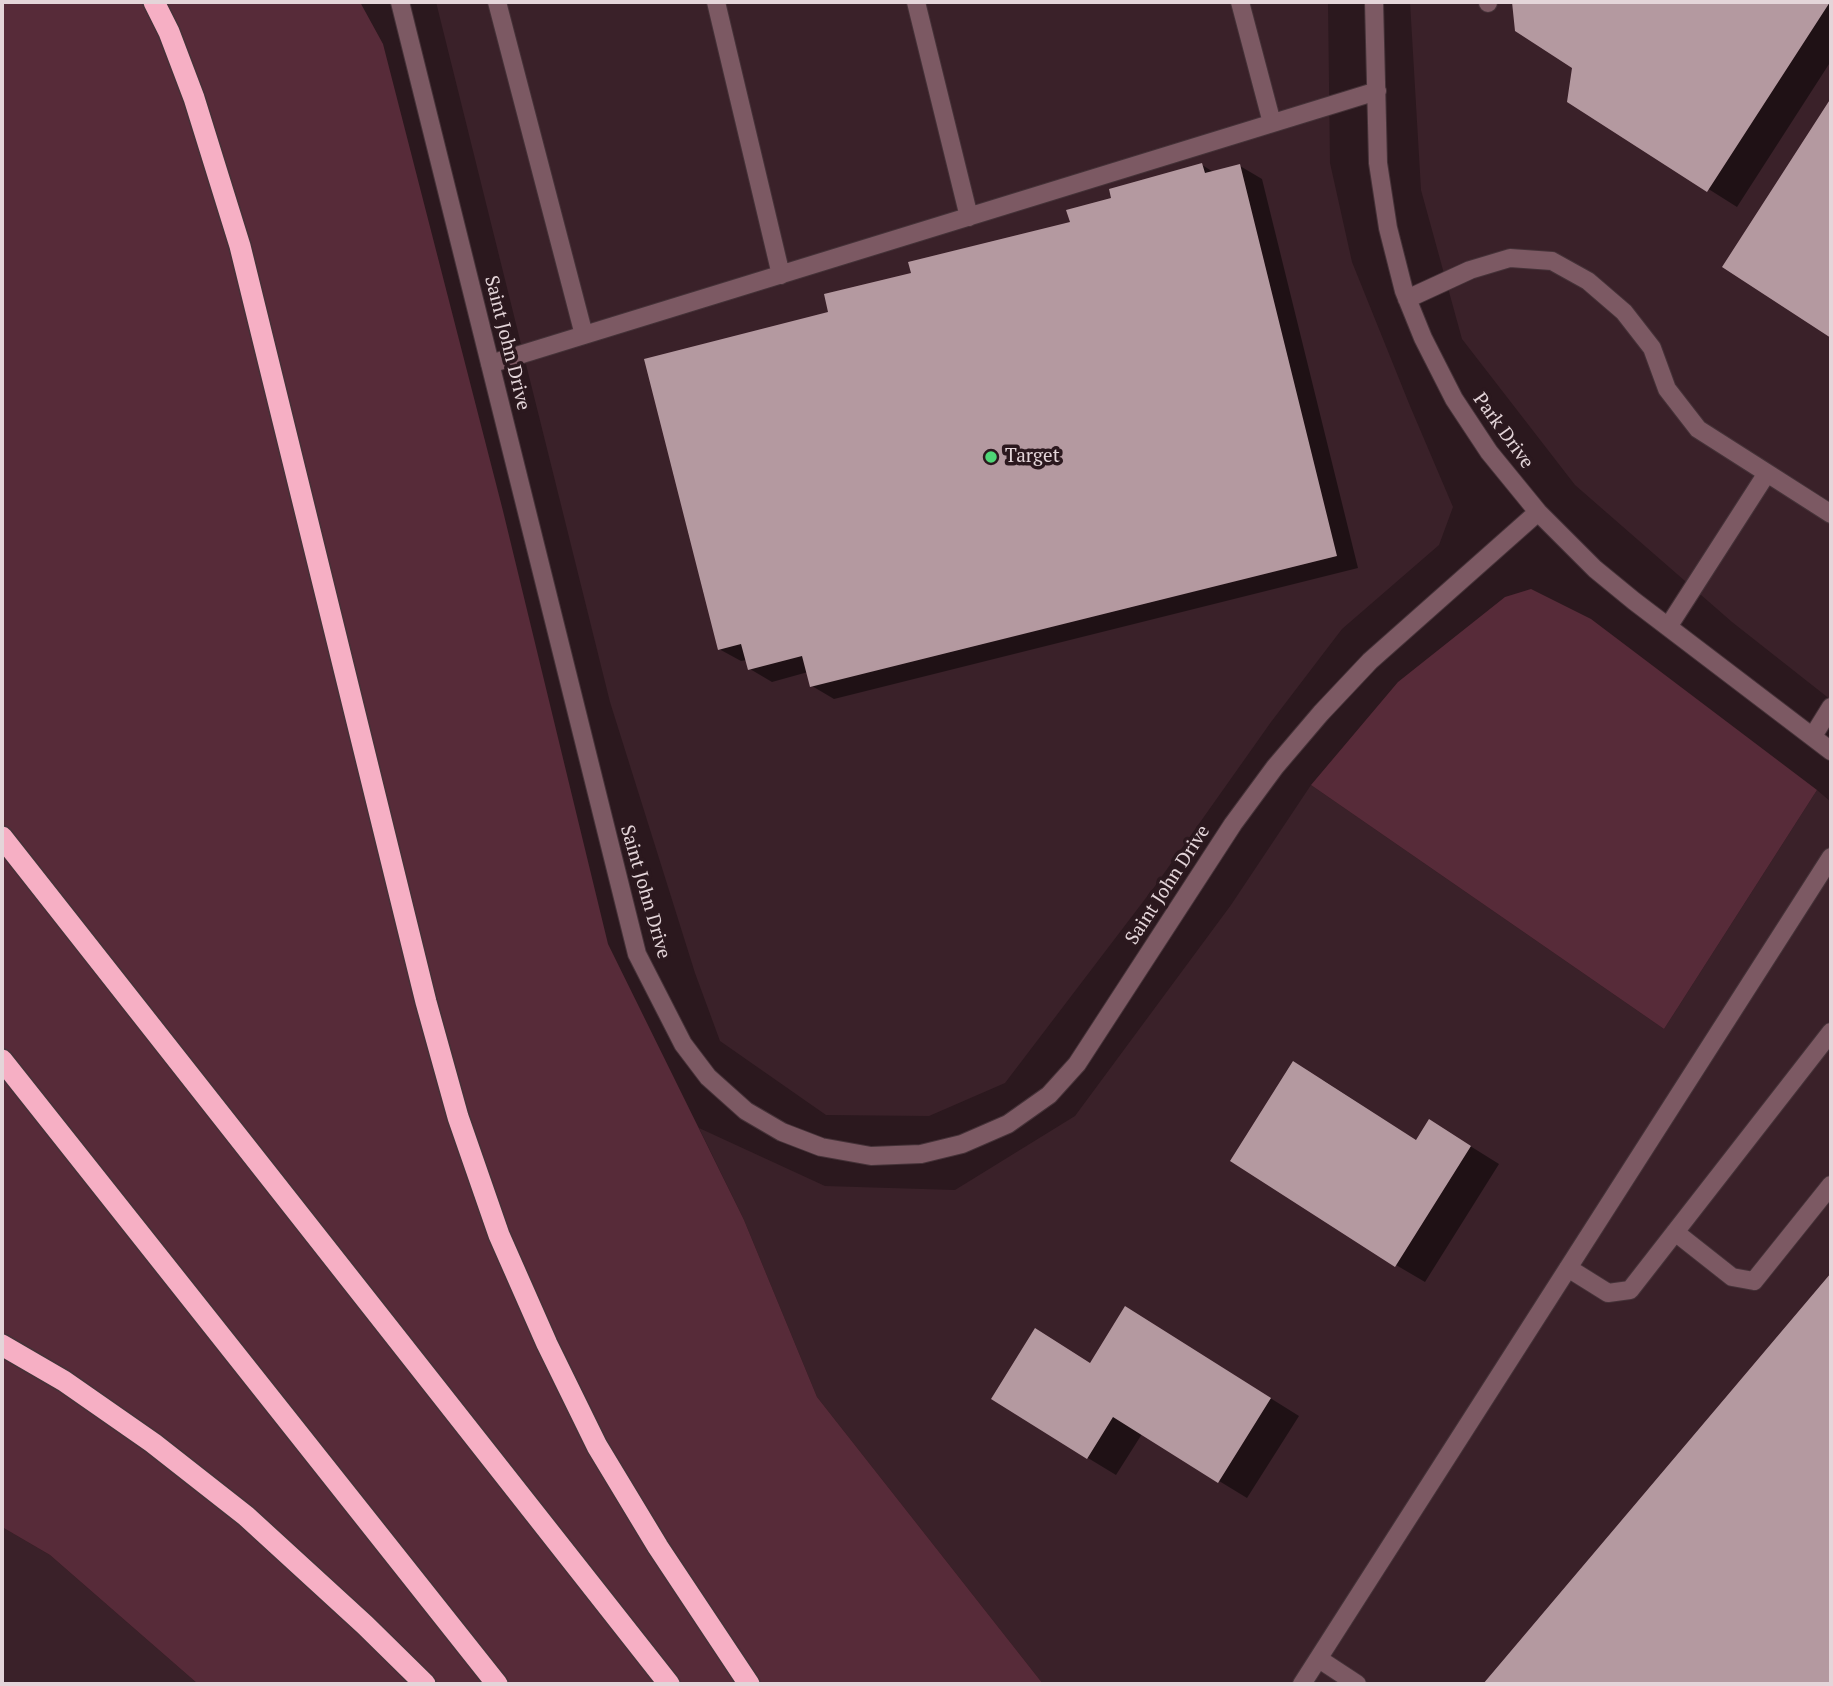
<!DOCTYPE html>
<html>
<head>
<meta charset="utf-8">
<style>
	body { margin:0 }
	#map { position:relative; width:1833px; height:1686px; overflow:hidden; background:#2b181e; font-family:"PT Serif",serif }
	canvas { display:block }
	.frame { position:absolute; inset:0; border:4px solid #e4d5d9; pointer-events:none }
</style>
</head>
<body>
<div id="map">
<canvas width="1833" height="1686"></canvas>
<div class="frame"></div>
</div>
<script>
const c = document.querySelector('canvas').getContext('2d');
c.lineJoin = 'round';
function fillPath(path, color) {
  c.fillStyle = color;
  c.fill(path, 'evenodd');
}
function toPath(rows) {
  const path = new Path2D();
  for (const r of rows) {
    path.moveTo(r[0], r[1]);
    for (let i = 2; i < r.length; i += 2) path.lineTo(r[i], r[i + 1]);
  }
  return path;
}
function stroke(path, color, width, dash) {
  c.strokeStyle = color;
  c.lineWidth = width;
  c.lineCap = dash ? 'butt' : 'round';
  c.setLineDash(dash || []);
  c.stroke(path);
}
function drawText(font, color, halo, rows, align = 'center') {
  c.font = font + ' "PT Serif",serif';
  c.lineWidth = 7;
  c.setLineDash([]);
  c.textBaseline = 'middle';
  c.strokeStyle = halo;
  c.fillStyle = color;
  for (const [text, x, y, turn = 0] of rows) {
    c.save();
    c.translate(x, y);
    c.rotate((+turn || 0) * Math.PI / 180);
    c.textAlign = isNaN(turn) ? turn : align;
    if (halo) c.strokeText(text, 0, 0);
    c.fillText(text, 0, 0);
    c.restore();
  }
}
fillPath(toPath([
	[436,2,1328,2,1330,163,1352,262,1410,406,1453,507,1439,545,1342,629,1271,722,1155,886,1005,1083,929,1116,826,1115,720,1041,695,973,610,702],
	[1410,2,1831,2,1831,700,1732,622,1575,485,1462,339,1421,190],
	[1311,785,1664,1029,1817,790,1831,802,1831,1684,1043,1684,817,1397,744,1220,699,1128,825,1186,955,1190,1075,1116,1231,905],
	[2,1527,50,1555,198,1684,2,1684]
]), '#3a2129');
fillPath(toPath([
	[2,2,360,2,383,44,503,511,608,944,744,1220,817,1397,1043,1684,198,1684,50,1555,2,1527],
	[1531,589,1591,619,1817,790,1664,1029,1311,785,1398,682,1505,597]
]), '#572b39');
fillPath(toPath([
	[1514,2,1831,2,1831,61,1737,207,1569,101,1574,67,1517,30],
	[1831,101,1831,336,1724,267],
	[1202,165,1215,173,1240,166,1262,179,1358,568,834,699,812,686,808,672,772,682,750,669,747,660,741,661,719,649,830,313,913,274,1072,223,1113,199],
	[1323,1080,1417,1141,1430,1121,1499,1164,1425,1282,1396,1265],
	[1831,1276,1831,1684,1486,1684],
	[1126,1308,1299,1416,1247,1498,1142,1434,1116,1475,1088,1458,1091,1364]
]), '#0007');
fillPath(toPath([
	[1512,2,1830,2,1707,192,1567,102,1572,68,1515,31],
	[1831,98,1831,338,1722,267],
	[1202,163,1205,173,1240,164,1337,556,810,687,802,656,748,670,741,644,718,650,644,359,828,312,824,294,911,273,908,262,1070,222,1066,210,1111,198,1109,189],
	[1293,1061,1416,1140,1429,1119,1471,1146,1395,1267,1230,1161],
	[1831,1273,1831,1684,1483,1684],
	[1125,1306,1271,1398,1218,1483,1113,1417,1087,1459,991,1399,1035,1328,1090,1363]
]), '#b499a0');
const minor = toPath([
	[400,2,637,954,683,1044,708,1077,746,1111,782,1132,821,1147,871,1156,921,1154,962,1144,1008,1124,1049,1095,1077,1064,1233,824,1275,767,1321,713,1370,661,1538,512],
	[497,2,584,335],
	[716,2,781,275],
	[916,2,969,217],
	[1240,2,1272,123],
	[1374,2,1378,163,1388,228,1404,291,1423,338,1454,399,1489,452,1538,512,1595,569,1634,601,1831,751],
	[1488,2,1488,3],
	[1407,299,1470,270,1510,258,1552,261,1588,281,1624,312,1652,348,1667,389,1698,429,1767,473],
	[490,364,1377,91],
	[1668,627,1767,473,1831,514],
	[1813,736,1831,707],
	[1675,1232,1732,1277,1754,1281,1831,1185],
	[1568,1268,1608,1293,1630,1290,1831,1032],
	[1319,1659,1357,1684],
	[1302,1684,1831,857]
]);
const highway = toPath([
	[154,2,169,32,194,98,240,246,426,1002,458,1117,499,1235,547,1344,597,1446,658,1547,749,1684],
	[2,837,669,1684],
	[2,1060,497,1684],
	[2,1345,64,1381,153,1443,246,1516,365,1625,425,1684]
]);
stroke(minor, '#453238', 20);
stroke(highway, '#453238', 24);
stroke(minor, '#7c5963', 18);
stroke(highway, '#f6afc4', 21);
for (const [x, y, r, color] of [
	[991,457,7,"#4ed676"]
]) {
  const dot = new Path2D();
  dot.arc(x, y, r, 0, 2 * Math.PI);
  c.fillStyle = color;
  c.fill(dot);
  stroke(dot, '#2b181e', 2.5);
}
drawText('19px', '#e4d5d9', '#2b181e', [
	["Saint John Drive",507,343,76],
	["Park Drive",1503,431,54],
	["Saint John Drive",1168,885,-57],
	["Saint John Drive",645,892,74]
]);
drawText('19px', '#e4d5d9', '#2b181e', [
	["Target",1005,457]
], 'left');
</script>
</body>
</html>
